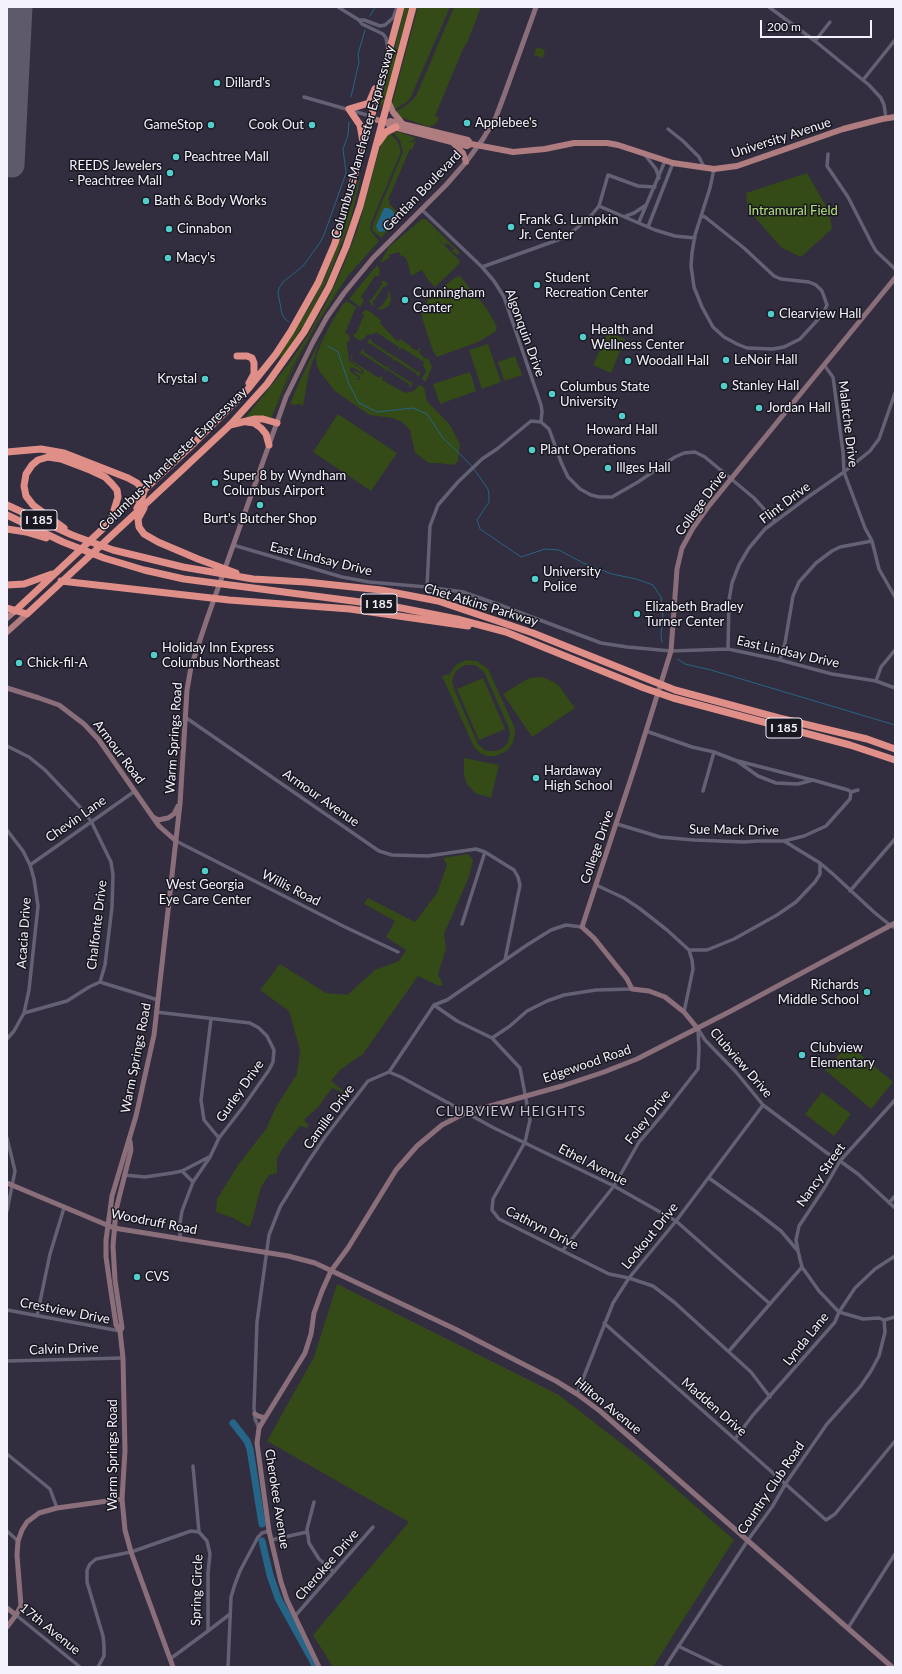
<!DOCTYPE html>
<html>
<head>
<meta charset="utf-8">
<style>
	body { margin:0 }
	#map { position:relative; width:902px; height:1674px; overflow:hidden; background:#322d3f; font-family:Lato,sans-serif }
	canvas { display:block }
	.frame { position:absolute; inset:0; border:8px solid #f4f2fd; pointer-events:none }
	.scale { position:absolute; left:760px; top:20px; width:112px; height:18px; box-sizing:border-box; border:2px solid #f4f2fd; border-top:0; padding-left:5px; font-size:12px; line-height:14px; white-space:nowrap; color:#f4f2fd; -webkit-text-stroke:3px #19171f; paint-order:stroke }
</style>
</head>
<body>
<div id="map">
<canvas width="902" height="1674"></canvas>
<div class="frame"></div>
<div class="scale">200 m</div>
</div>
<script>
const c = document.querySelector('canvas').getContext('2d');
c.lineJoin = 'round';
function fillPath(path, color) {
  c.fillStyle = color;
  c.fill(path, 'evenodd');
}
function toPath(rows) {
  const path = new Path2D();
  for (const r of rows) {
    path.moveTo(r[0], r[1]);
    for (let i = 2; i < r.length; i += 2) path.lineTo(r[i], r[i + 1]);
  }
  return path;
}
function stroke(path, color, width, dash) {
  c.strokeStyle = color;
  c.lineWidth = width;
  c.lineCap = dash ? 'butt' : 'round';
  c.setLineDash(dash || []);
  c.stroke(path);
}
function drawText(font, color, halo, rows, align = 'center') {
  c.font = font + ' Lato,sans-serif';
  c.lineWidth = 3;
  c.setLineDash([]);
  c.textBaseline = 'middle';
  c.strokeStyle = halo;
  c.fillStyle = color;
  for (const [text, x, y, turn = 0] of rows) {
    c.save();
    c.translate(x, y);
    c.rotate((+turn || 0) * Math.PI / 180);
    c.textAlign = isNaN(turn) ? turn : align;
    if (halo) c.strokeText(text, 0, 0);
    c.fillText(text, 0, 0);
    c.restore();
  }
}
fillPath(toPath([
	[405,7,409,7,384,102,379,109],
	[418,7,450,7,411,97,408,101,394,110,392,107,393,100],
	[454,7,481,7,468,41,463,49,435,116,439,118,435,125,429,127,400,117,394,113,408,104,416,96],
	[537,47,545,50,543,58,534,55],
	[530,117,537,120,534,128,527,125],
	[389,132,398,142,401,152,371,223,370,230,379,241,347,277,318,321,291,369,271,419,245,418,290,362,308,335,326,303,342,269,358,228,382,140],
	[393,132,399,132,416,138,408,143,416,141,412,150,410,149,388,200,390,201,389,204,401,215,410,206,403,215,381,238,372,230,373,224,403,152,400,141],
	[807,173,829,211,832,229,801,257,782,248,757,220,748,210,746,193],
	[359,178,360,181,350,222,330,274,308,318,281,359,280,358,281,353,311,305,326,275,342,234],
	[422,219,426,219,463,256,459,253,457,255,452,251,454,249,447,243,445,245,435,236,460,261,458,265,435,287,428,280,422,270,411,276,407,260,405,257,400,255,399,252,389,255,389,258,383,262,380,262,389,247],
	[380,241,349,277,319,321,295,365,273,418,292,369,319,320,349,277],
	[377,265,380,270,379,276,375,276,361,297,364,300,360,307,349,299],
	[460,276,487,309,497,327,495,332,478,342,437,357,433,351,422,318,422,308,428,300,454,278],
	[381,281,385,281,388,284,386,287,384,286,373,302,374,305,372,306,369,300,370,299,371,300,382,284],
	[389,290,391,299,389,306,383,309,377,309,379,307,381,307,389,295,387,295],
	[347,301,356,307,345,333,348,334,350,339,347,343,349,361,363,371,361,372,352,367,350,368,350,371,359,378,355,380,359,380,360,377,351,369,362,374,364,371,351,361,351,355,353,356,351,360,379,378,381,376,383,377,382,380,405,393,414,391,419,385,424,387,427,401,450,425,460,444,458,461,454,465,438,463,429,463,415,453,410,430,402,422,393,418,370,415,362,410,335,391,320,372,317,366,316,357,323,339,333,320,343,304],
	[365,310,369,311,381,320,380,323,397,341,400,339,411,346,411,348,418,351,419,348,421,349,419,352,425,359,428,358,432,367,426,381,424,381,422,379,426,371,423,365,424,362,402,348,398,350,399,347,376,332,374,334,367,335,361,341,354,337,353,334,356,334,364,315,362,313],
	[608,332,625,339,611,373,593,365],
	[321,338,309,372,303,406,299,404,294,405,290,404,301,378],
	[369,339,371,339,371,341,393,356,396,354,391,361,392,358,369,343,367,345],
	[488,344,501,382,482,389,469,350],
	[364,349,364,352,386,367,389,365,384,372,385,369,362,354,359,356,362,350],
	[396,355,396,357,418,372,421,370,419,376,416,376,417,374,395,360,392,361],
	[515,356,522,375,504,381,498,362],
	[390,365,389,369,412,383,414,381,411,387,409,387,410,385,388,370,385,372],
	[470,372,476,391,440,404,433,384],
	[338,414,397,453,371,491,313,452],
	[466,660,477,661,488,669,514,726,515,733,513,742,508,750,501,754,494,756,487,756,480,753,474,747,442,676,447,674,448,676,456,665],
	[465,665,475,665,484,672,509,728,510,734,508,742,503,748,497,751,486,751,478,744,454,689,452,682,454,674,458,669],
	[542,677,554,682,559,686,575,708,532,737,503,694,524,681,530,678],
	[483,678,505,729,479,740,457,689],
	[464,758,499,765,491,798,475,793,467,784,464,775],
	[468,854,473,860,469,877,444,934,446,949,438,974,443,985,439,986,418,976,363,1054,341,1069,331,1081,347,1094,332,1088,318,1107,304,1120,309,1125,307,1128,300,1126,285,1145,277,1158,277,1173,269,1175,261,1187,252,1221,249,1227,233,1218,216,1212,217,1199,238,1165,266,1129,276,1107,297,1074,300,1050,289,1011,260,990,280,964,326,993,347,995,375,970,399,961,406,950,386,937,395,921,364,904,368,898,415,922,437,893,447,865,443,858],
	[848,1044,893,1082,871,1109,825,1070],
	[822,1092,851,1114,834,1136,805,1114],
	[337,1284,559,1395,644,1461,734,1540,653,1667,333,1667,313,1635,409,1522,267,1441,314,1357]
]), '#344a17');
fillPath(toPath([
	[384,208,388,208,392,210,395,215,395,218,385,231,380,232,378,231,376,226]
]), '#256688');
stroke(toPath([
	[370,16,375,7],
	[351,97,359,62,358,54,365,30],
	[289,322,285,319,282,314,278,293,279,288,283,282,303,266,319,244,324,235,346,173,343,149,348,135,349,122],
	[328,346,338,352,349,384,359,403,377,412,413,408,427,414,443,438,471,465,488,489,489,495,489,502,477,520,480,529,521,557,545,549,559,550,583,563,612,574,636,579,653,585,661,597,663,617,661,635,662,642],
	[678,659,685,664,711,670,895,725]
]), '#256688', 1);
stroke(toPath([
	[233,1423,247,1441,250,1449,262,1524],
	[262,1541,270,1575,278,1598,310,1656],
	[312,1660,316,1667]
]), '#256688', 7);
stroke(toPath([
	[7,103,15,104],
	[7,161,12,161]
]), '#5e5a6a', 10);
stroke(toPath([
	[12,165,20,7]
]), '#5e5a6a', 25);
stroke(toPath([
	[338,7,359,20,362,24,383,34,386,38,388,49],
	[769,7,815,41,869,85,881,98,884,105,886,118],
	[359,20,364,20,380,26,385,25,393,18,397,7],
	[815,41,830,22],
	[863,80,895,40],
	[304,97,367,115,371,118],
	[668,129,683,141,699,157,704,167],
	[828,154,827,166,848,197,872,244,876,251,895,269],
	[645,155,656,169,659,178],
	[599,206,655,230,675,236,695,238],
	[421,209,482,267,494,281,504,297,541,405,542,411,541,422],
	[626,216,634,213,646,205],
	[702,216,705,217,744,248,774,276,781,279,809,282,816,285,822,291,827,305,823,314,800,339,784,347,773,349,747,348,737,344,724,337,713,327,702,307,694,287,691,266,692,253,695,235,710,188,714,169],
	[639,222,665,161],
	[648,227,673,163],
	[482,267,566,237,589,218,599,206,608,175,638,186,655,187],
	[824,365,833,377,843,452,844,472,865,528,872,541,879,569,895,597],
	[233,545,342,577,369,582,427,587,463,592,500,605,601,643,627,647,671,651,728,649,780,660,832,674,876,681,895,688],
	[427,587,430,526,438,505,458,482,482,459,497,449,531,421,541,422,549,429,561,462,568,477,580,489,591,495,599,497,612,497,638,482,675,457,684,453,695,452,705,457,754,498,775,521],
	[728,649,729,600,732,583,739,565,749,548,765,529,808,497,844,472,870,451,879,439,895,393],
	[780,660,785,643,793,596,799,582,816,563,832,551,840,547,872,541],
	[876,681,881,667,895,650],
	[185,717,379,851,392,855,428,856,476,849,485,852,514,870,518,877,520,885,505,960],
	[646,731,692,747,714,752,737,761,758,776,776,783,798,784,813,780,848,790,851,792,858,790],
	[7,746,29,757,45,770,79,806,91,821,111,862,113,875,112,907,105,965,100,982],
	[738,761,812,780],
	[703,791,714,752],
	[617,824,660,837,694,840,744,842,757,841,784,841,820,863,834,875,875,913,890,925,895,928],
	[7,830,23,851,30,865,34,879,38,906,29,990,24,1013,14,1031,7,1039],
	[176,841,345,927,398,952],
	[784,841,804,836,826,826,850,799,851,792],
	[30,865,135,791],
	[596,885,624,898,639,908,667,930,689,950,692,960,693,969,684,1012],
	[850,891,895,839],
	[462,924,485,852],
	[689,950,707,950,734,939,777,915,796,902,815,882,820,874,820,863],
	[434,1005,457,1021,492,1038,520,1068,530,1120,525,1142,493,1199,492,1210,499,1219,609,1274,629,1278,653,1286,674,1302,751,1372,770,1397],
	[156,1012,250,1023,259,1028,267,1036,274,1050,273,1062,269,1070,243,1107,219,1138,210,1157,193,1182,182,1211,179,1229,181,1240],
	[24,1013,67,1001,89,987,100,982,158,1000],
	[211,1019,201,1100,204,1120,219,1138],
	[698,1029,705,1040,736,1072,763,1105,827,1153,840,1161,858,1174,895,1208],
	[492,1038,510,1026,527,1011,547,1001,564,995,596,990,632,989],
	[389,1072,401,1077,494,1128,614,1186,676,1221,769,1303],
	[7,1138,15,1171,7,1211],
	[182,1171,193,1182],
	[124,1175,145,1177,172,1173,182,1171,209,1157],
	[709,1178,755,1211,781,1231,798,1251,802,1267,819,1291,839,1312,863,1319,879,1318,884,1320,895,1317],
	[889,1203,895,1196],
	[563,1250,614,1186,639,1142,663,1114,698,1069,699,1049,698,1030],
	[798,1250,796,1240,799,1226,825,1187,840,1161,895,1100],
	[7,1310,120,1331],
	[37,1316,50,1254,64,1208],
	[604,1323,826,1520,835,1514,895,1441],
	[729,1351,802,1267],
	[7,1361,123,1358],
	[577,1394,613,1303,629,1278,676,1221,763,1105],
	[259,1428,255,1419,254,1408,257,1322,269,1235,280,1207,308,1162,325,1137,368,1081,389,1072,434,1005,447,1000,527,945,551,930,566,925,582,927],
	[735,1439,753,1415,835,1322,839,1312,855,1288,875,1269,895,1256],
	[7,1454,50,1489,57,1508],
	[193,1466,199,1532],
	[314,1502,307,1529,309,1543,319,1559,334,1572],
	[7,1531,18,1541],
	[271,1540,307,1532],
	[16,1615,80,1667],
	[295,1616,373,1527],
	[848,1628,895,1554],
	[208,1631,230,1614],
	[678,1646,722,1667],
	[98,1667,104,1656,104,1645,103,1636,87,1582,87,1570,90,1564,96,1559,131,1552,191,1531,199,1532,207,1541,210,1554,208,1573,208,1631,170,1659],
	[228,1667,231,1597,235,1584,240,1571,258,1537,262,1533,269,1531],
	[665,1667,748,1540,772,1507,786,1483,827,1424,860,1387,871,1371,879,1356,885,1332,884,1320]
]), '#656174', 3.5);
stroke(toPath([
	[7,688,39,698,59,705,84,724,99,740,159,826,176,841],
	[153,817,158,820,168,818,174,814,178,806],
	[698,1029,684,1012,665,997,649,991,632,989,627,979,594,938,582,927,636,763,671,651,677,569,682,548,693,528,708,507,895,278],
	[7,1183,114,1228,288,1256,315,1263,455,1329,556,1381,577,1394,600,1411,892,1667],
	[120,1331,122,1328,115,1280,113,1246,116,1210,131,1150,130,1141],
	[255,1414,258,1416,265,1418],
	[7,1608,16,1615],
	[7,1627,16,1615,21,1606,17,1555,18,1541,22,1530,27,1522,39,1513,57,1508,122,1499],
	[173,1667,131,1552,125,1530,122,1499,125,1451,123,1358,120,1331,116,1325,110,1285,106,1257,106,1240,112,1196,136,1116,154,1035,180,804,187,690,191,667,207,619,286,397,313,342,327,317,344,293,373,258,446,185,466,162,483,139,496,117,505,93,536,7],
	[319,1667,287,1600,281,1582,269,1531,257,1443,259,1428,262,1423,305,1353,311,1334,314,1313,322,1291,331,1271,348,1248,396,1170,417,1146,442,1125,465,1113,562,1086,604,1072,637,1059,731,1011,895,923]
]), '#8a6f7a', 5);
stroke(toPath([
	[388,101,393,112,402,123],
	[371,118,387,123,390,126,467,146,471,144,513,152,545,149,574,143,607,143,618,145,673,163,714,169,737,166,843,129,882,119,895,117],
	[387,123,390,121,468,140,471,144],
	[454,144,463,153,466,162],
	[7,618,15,611],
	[7,632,27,614]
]), '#af7d80', 6);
stroke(toPath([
	[363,142,360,125,349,109,369,103,375,89],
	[378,143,386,132,396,127],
	[237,356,247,356,252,358,254,363,254,374,249,383],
	[247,422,254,423,261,428,266,434,269,445],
	[230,425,255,419,263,419,277,423],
	[7,452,41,449,64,453,128,478,137,483,144,491,141,502,137,508],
	[7,505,72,535,113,550,183,567,253,579,306,582,381,590,438,601,533,633,675,690,779,718,867,739,895,749],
	[144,508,138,519,139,527,144,534,158,542,198,559,236,573],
	[7,515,63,542,104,558,144,570,184,579,391,606,457,619,506,632,644,688,673,698,850,745,895,760],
	[64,528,33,505,26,496,24,486,26,474,32,465,38,460,48,457,61,459,90,470,105,477,112,484,117,490,118,497,111,520],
	[7,529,26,532,46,538],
	[61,581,229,600,350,609,468,626],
	[7,585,24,584,52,574],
	[7,608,27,614,180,472,230,425,267,384,304,332,329,287,346,247,360,206,413,7],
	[15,611,189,448,248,389,276,354,291,331,318,283,335,243,371,118,401,7]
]), '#e08f88', 7);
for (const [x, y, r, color] of [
	[217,83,4,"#53cdcb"],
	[467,123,4,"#53cdcb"],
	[211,125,4,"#53cdcb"],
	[312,125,4,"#53cdcb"],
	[176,157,4,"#53cdcb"],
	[170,173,4,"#53cdcb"],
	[146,201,4,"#53cdcb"],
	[511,227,4,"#53cdcb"],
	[169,229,4,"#53cdcb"],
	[168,258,4,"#53cdcb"],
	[537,285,4,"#53cdcb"],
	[405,300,4,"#53cdcb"],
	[771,314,4,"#53cdcb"],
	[583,337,4,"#53cdcb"],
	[726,360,4,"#53cdcb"],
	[628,361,4,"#53cdcb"],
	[205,379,4,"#53cdcb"],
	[724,386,4,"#53cdcb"],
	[552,394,4,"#53cdcb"],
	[759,408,4,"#53cdcb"],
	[622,416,4,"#53cdcb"],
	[532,450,4,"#53cdcb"],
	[608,468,4,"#53cdcb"],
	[215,483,4,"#53cdcb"],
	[260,505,4,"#53cdcb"],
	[535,579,4,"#53cdcb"],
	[637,614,4,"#53cdcb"],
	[154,655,4,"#53cdcb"],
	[19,663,4,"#53cdcb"],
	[536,778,4,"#53cdcb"],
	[205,871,4,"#53cdcb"],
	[867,992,4,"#53cdcb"],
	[802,1055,4,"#53cdcb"],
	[137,1277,4,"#53cdcb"]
]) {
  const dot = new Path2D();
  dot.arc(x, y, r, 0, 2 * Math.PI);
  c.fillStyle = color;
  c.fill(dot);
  stroke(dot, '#19171f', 1.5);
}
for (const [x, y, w] of [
	[39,520,36],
	[379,604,36],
	[784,728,36]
]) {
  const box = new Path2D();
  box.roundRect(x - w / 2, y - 10, w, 20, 3);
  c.fillStyle = '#19171f';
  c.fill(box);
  stroke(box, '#f4f2fd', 1);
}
drawText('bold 12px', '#f4f2fd', null, [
	["I 185",39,520],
	["I 185",379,604],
	["I 185",784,728]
]);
drawText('13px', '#f4f2fd', '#19171f', [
	["Dillard's",225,83],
	["Applebee's",475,123],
	["GameStop",203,125,"right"],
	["Cook Out",304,125,"right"],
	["Peachtree Mall",184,157],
	["REEDS Jewelers",162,166,"right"],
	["- Peachtree Mall",162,181,"right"],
	["Bath & Body Works",154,201],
	["Frank G. Lumpkin",519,220],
	["Jr. Center",519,235],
	["Cinnabon",177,229],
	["Macy's",176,258],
	["Student",545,278],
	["Recreation Center",545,293],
	["Cunningham",413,293],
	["Center",413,308],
	["Clearview Hall",779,314],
	["Health and",591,330],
	["Wellness Center",591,345],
	["LeNoir Hall",734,360],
	["Woodall Hall",636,361],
	["Krystal",197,379,"right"],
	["Stanley Hall",732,386],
	["Columbus State",560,387],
	["University",560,402],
	["Jordan Hall",767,408],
	["Howard Hall",622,430,"center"],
	["Plant Operations",540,450],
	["Illges Hall",616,468],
	["Super 8 by Wyndham",223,476],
	["Columbus Airport",223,491],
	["Burt's Butcher Shop",260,519,"center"],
	["University",543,572],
	["Police",543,587],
	["Elizabeth Bradley",645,607],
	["Turner Center",645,622],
	["Holiday Inn Express",162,648],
	["Columbus Northeast",162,663],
	["Chick-fil-A",27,663],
	["Hardaway",544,771],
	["High School",544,786],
	["West Georgia",205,885,"center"],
	["Eye Care Center",205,900,"center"],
	["Richards",859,985,"right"],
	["Middle School",859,1000,"right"],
	["Clubview",810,1048],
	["Elementary",810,1063],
	["CVS",145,1277]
], 'left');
drawText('13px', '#f4f2fd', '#19171f', [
	["University Avenue",781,138,-18],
	["Columbus-Manchester Expressway",363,142,-74],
	["Gentian Boulevard",422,191,-46],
	["Algonquin Drive",525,333,70],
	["Malatche Drive",848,424,83],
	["Columbus-Manchester Expressway",173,459,-44],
	["College Drive",701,503,-54],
	["Flint Drive",785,503,-37],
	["East Lindsay Drive",321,559,14],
	["Chet Atkins Parkway",481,605,17],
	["East Lindsay Drive",788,652,13],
	["Warm Springs Road",174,738,-86],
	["Armour Road",119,752,53],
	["Armour Avenue",321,798,35],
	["Chevin Lane",76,819,-35],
	["Sue Mack Drive",734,830,1],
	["College Drive",597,847,-71],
	["Willis Road",291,888,27],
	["Chalfonte Drive",97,925,-83],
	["Acacia Drive",24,933,-86],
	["Warm Springs Road",136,1058,-79],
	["Clubview Drive",741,1063,49],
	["Edgewood Road",587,1064,-19],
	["Gurley Drive",240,1091,-55],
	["Camille Drive",329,1117,-54],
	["Foley Drive",648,1117,-52],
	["Ethel Avenue",593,1165,27],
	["Nancy Street",821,1175,-55],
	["Woodruff Road",154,1222,11],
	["Cathryn Drive",542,1228,27],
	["Lookout Drive",650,1236,-51],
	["Crestview Drive",65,1311,11],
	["Lynda Lane",806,1339,-51],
	["Calvin Drive",64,1349,-2],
	["Hilton Avenue",608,1406,39],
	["Madden Drive",714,1407,41],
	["Warm Springs Road",113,1455,-90],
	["Country Club Road",771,1488,-56],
	["Cherokee Avenue",277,1499,81],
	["Cherokee Drive",327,1565,-49],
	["Spring Circle",197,1590,-88],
	["17th Avenue",50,1629,39]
]);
drawText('13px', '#b3e27f', '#19171f', [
	["Intramural Field",793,211]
]);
c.letterSpacing = '1px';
drawText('14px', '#c4bfd5', '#19171f', [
	["CLUBVIEW HEIGHTS",511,1111]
]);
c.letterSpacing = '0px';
</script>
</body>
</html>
